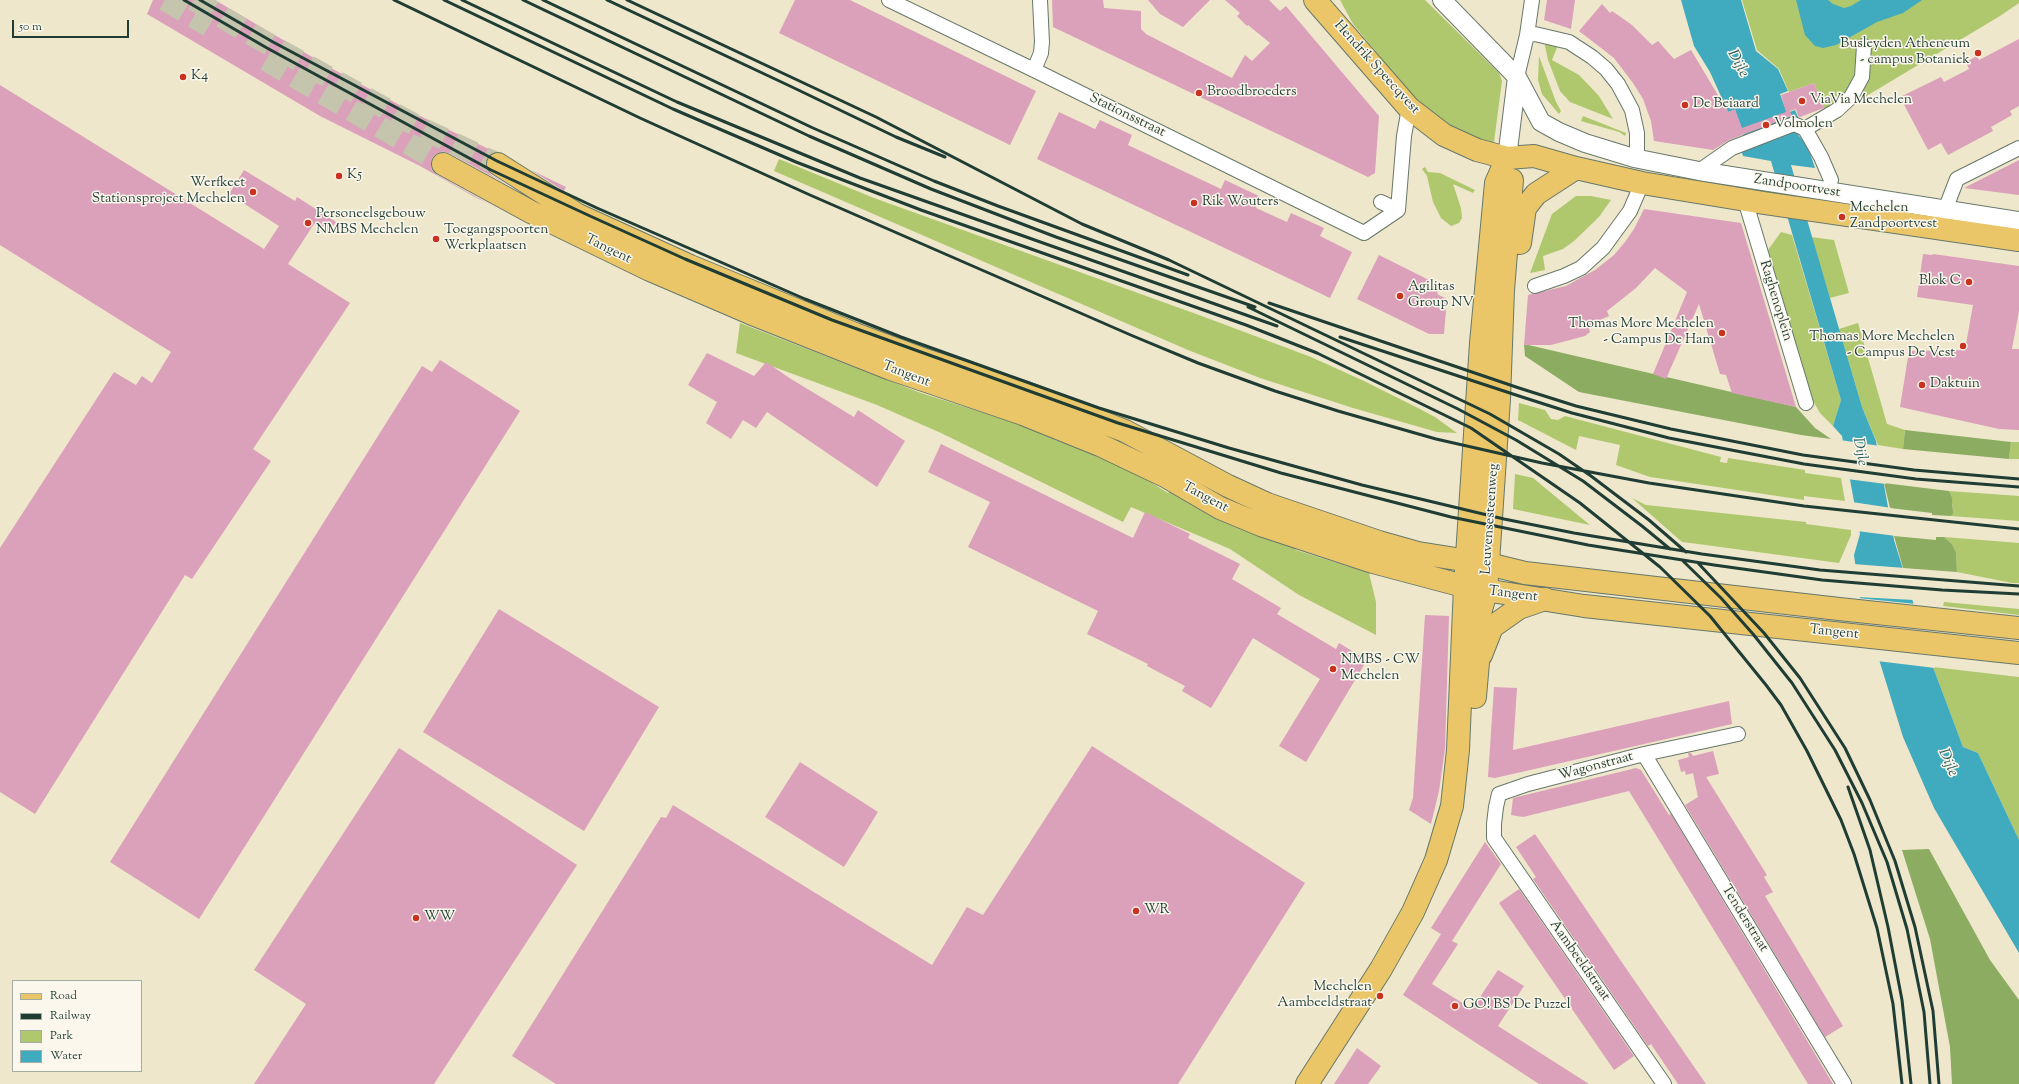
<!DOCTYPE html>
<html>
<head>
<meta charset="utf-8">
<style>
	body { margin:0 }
	#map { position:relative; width:2019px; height:1084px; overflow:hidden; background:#eee7cb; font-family:"Sorts Mill Goudy",serif }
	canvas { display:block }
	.legend { position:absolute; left:12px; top:980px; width:130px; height:92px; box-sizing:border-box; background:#fbf7ec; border:1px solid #a3ada2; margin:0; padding:5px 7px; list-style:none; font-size:12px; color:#1f3d34 }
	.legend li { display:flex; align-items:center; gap:8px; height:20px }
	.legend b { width:20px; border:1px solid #a3ada2 }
	.scale { position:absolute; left:12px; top:20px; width:117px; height:18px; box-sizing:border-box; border:2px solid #1f3d34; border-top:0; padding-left:5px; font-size:12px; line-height:14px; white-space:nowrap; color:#1f3d34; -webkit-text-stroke:3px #fbf7ec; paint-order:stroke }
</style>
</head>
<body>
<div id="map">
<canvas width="2019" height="1084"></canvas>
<ul class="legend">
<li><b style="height:5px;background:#ebc669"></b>Road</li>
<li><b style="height:5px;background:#1f3d34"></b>Railway</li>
<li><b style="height:11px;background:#afc86e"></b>Park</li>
<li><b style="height:11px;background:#40aabf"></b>Water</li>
</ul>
<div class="scale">50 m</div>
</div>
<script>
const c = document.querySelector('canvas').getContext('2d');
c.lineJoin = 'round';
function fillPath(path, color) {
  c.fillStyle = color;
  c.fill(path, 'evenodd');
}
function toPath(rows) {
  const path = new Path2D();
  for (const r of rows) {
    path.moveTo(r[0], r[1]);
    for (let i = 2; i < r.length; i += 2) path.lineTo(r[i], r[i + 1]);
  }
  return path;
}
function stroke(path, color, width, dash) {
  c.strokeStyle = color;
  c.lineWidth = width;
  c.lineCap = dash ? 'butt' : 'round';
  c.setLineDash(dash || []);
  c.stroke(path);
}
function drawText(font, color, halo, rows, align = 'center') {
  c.font = font + ' "Sorts Mill Goudy",serif';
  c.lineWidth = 3;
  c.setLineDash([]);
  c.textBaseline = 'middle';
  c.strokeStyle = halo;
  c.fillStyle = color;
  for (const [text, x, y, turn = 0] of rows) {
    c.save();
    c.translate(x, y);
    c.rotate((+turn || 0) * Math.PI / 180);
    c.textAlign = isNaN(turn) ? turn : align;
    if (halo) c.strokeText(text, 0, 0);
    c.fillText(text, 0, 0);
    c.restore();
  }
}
fillPath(toPath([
	[1340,0,1425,0,1499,73,1502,81,1494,142,1487,145,1448,126,1416,100,1353,24],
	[1742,0,2019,0,2019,3,2000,16,1853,104,1846,103,1824,108,1814,83,1789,92,1779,69,1757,50],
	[1544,41,1558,45,1552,60,1579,75,1599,96,1613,119,1570,102,1560,91,1548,60],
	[1539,56,1556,102,1561,111,1559,114,1542,94,1538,80],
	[1583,116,1626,133,1625,136,1619,132,1581,121],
	[779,159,874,198,1199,315,1311,357,1364,381,1418,408,1435,417,1457,433,1437,432,1353,408,1260,378,1188,350,774,171],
	[1425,167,1428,172,1440,173,1475,190,1473,193,1453,184,1461,208,1462,218,1459,223,1451,226,1441,218,1433,202,1427,176,1422,169],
	[1576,196,1591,196,1611,200,1599,217,1574,241,1563,249,1543,256,1545,270,1530,273,1552,214],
	[1781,232,1792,235,1841,400,1833,426,1820,413,1813,401,1768,250],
	[1811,237,1834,240,1849,293,1830,298],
	[740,323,921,393,1056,436,1054,440,1071,444,1134,472,1168,493,1172,490,1098,435,1170,459,1298,507,1292,544,1296,550,1369,573,1376,602,1376,635,1299,595,1230,549,1131,507,1123,522,941,433,877,405,736,353],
	[1858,323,1887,424,1905,430,1903,449,1878,445,1862,407,1839,329],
	[1519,403,1545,410,1551,419,1558,420,1565,416,1721,457,1720,462,1727,463,1728,458,1805,470,1805,473,1841,478,1845,501,1804,496,1804,500,1650,477,1616,465,1620,445,1579,436,1576,450,1518,420],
	[2011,442,2019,442,2019,459,2009,459],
	[1515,474,1533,478,1590,525,1513,509],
	[1949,491,2019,496,2019,521,1951,516,1953,506],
	[1632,498,1646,505,1806,522,1806,524,1851,530,1851,535,1839,563,1698,544,1682,542],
	[1944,537,2019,543,2019,583,2012,583,1957,572,1956,552,1952,544],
	[1944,602,2019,609,2019,615,1943,606],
	[1933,667,2019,677,2019,840,1978,753,1963,747]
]), '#afc86e');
fillPath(toPath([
	[1524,344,1796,407,1815,428,1831,439,1801,435,1579,392,1525,356],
	[1905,430,2011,442,2009,459,1903,449],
	[1884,483,1949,491,1952,498,1953,513,1951,516,1932,515,1932,513,1890,508],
	[1894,536,1936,540,1936,537,1944,537,1952,544,1956,552,1957,572,1903,568],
	[1929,849,1990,960,2019,1000,2019,1084,1952,1084,1950,1047,1930,939,1902,850]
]), '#8bac61');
fillPath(toPath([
	[1681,0,1741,0,1756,51,1778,69,1788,91,1780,94,1787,113,1795,110,1798,117,1790,120,1796,132,1808,147,1815,168,1791,165,1862,407,1876,441,1894,540,1933,667,1963,747,1978,753,2019,840,2019,953,1934,808,1903,737,1860,598,1854,555,1860,534,1842,436,1833,426,1841,400,1771,161,1743,156,1741,150,1745,139,1735,110,1728,112,1710,72,1694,46],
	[1796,0,1828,0,1833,4,1844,8,1851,6,1861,0,1922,0,1903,13,1877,22,1836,45,1823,48,1815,46,1805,35]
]), '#40aabf');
fillPath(toPath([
	[1840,440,1880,446,1886,484,1847,479],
	[1852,502,1892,508,1896,536,1857,531],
	[1853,564,1905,568,1914,600,1857,597],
	[1858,598,1916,604,1935,668,1877,661]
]), '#eee7cb');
fillPath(toPath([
	[153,0,215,0,331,68,418,115,495,152,487,158,486,163,487,169,491,175,508,185,449,153,442,152,436,154,432,158,431,165,432,170,437,175,491,205,473,196,420,166,320,116,147,14],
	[795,0,850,0,1036,91,1010,145,779,33],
	[1052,0,1103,0,1104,8,1141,11,1141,29,1146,34,1232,78,1245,55,1252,61,1270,43,1248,25,1247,26,1237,16,1240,13,1225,0,1269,0,1280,11,1286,6,1379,116,1375,173,1368,177,1053,27],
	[1148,0,1210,0,1183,27,1160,14],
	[1547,0,1575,0,1571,29,1544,20],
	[1602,4,1610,13,1612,11,1632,25,1652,45,1658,41,1674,59,1691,50,1728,112,1735,109,1742,128,1786,112,1781,95,1814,83,1824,108,1800,117,1798,116,1796,109,1790,111,1792,116,1729,140,1713,150,1654,141,1651,121,1643,99,1633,83,1614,58,1579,31],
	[2019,39,2019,106,2010,111,2012,115,1991,127,1993,131,1948,155,1941,143,1928,150,1900,97,1941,77,1944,82,1969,69,1966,62,1977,56,1979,60],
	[0,85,264,249,279,226,229,194,244,170,295,201,297,197,336,222,328,233,314,224,288,264,350,303,253,449,271,461,192,579,185,575,35,814,0,792,0,548,114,372,136,385,142,376,152,383,171,352,0,245],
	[1059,112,1095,129,1100,120,1132,135,1128,145,1221,189,1225,180,1261,197,1256,208,1287,222,1291,213,1324,228,1320,236,1352,252,1330,298,1037,159],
	[2019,160,2019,195,1964,188],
	[531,170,566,187,564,191],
	[1644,209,1741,223,1796,407,1732,393,1726,375,1720,374,1699,304,1666,379,1653,374,1687,292,1655,268,1636,288,1607,311,1609,316,1591,324,1592,327,1589,328,1590,332,1585,336,1551,345,1524,345,1528,295,1566,286,1595,270,1614,255,1625,242,1634,229],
	[1923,254,1932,255,1933,254,2019,266,2019,311,2012,349,2019,349,2019,430,1999,429,1900,407,1909,351,1965,350,1973,305,1917,297],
	[1379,255,1441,286,1437,294,1447,299,1444,334,1429,334,1357,299],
	[707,353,754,376,766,362,791,379,854,417,858,410,905,441,877,487,767,412,756,428,743,420,731,439,706,423,717,402,688,385],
	[440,360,520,411,199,919,110,862,422,366,432,372],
	[941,444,1133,538,1145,512,1190,534,1188,538,1240,564,1232,579,1281,608,1277,614,1336,649,1339,643,1367,660,1306,762,1279,746,1320,679,1253,638,1211,708,1182,691,1185,686,1147,666,1148,664,1087,634,1098,611,968,547,990,502,928,472],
	[499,609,659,707,584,831,423,732],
	[1425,615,1449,616,1445,749,1439,791,1431,824,1409,810,1413,798],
	[1494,687,1517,688,1513,750,1729,701,1732,724,1495,778,1488,777],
	[1092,746,1305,883,1178,1084,556,1084,512,1056,661,817,666,818,673,805,932,965,967,907,983,915],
	[399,748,577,865,434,1084,254,1084,306,1004,254,970],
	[1713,751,1719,774,1706,777,1767,875,1764,877,1773,892,1765,896,1843,1026,1825,1037,1685,805,1698,797,1693,773,1686,775,1685,771,1681,772,1678,760,1689,757,1688,753,1691,753,1693,756],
	[800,762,878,812,844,867,765,817],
	[1636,768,1641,770,1669,815,1671,814,1833,1084,1808,1084,1629,791,1523,817,1511,815,1513,798],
	[1535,834,1623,964,1706,1084,1678,1084,1651,1044,1648,1046,1533,879,1536,877,1516,847],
	[1485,842,1501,864,1452,941,1458,944,1432,984,1472,1009,1498,970,1524,986,1498,1026,1589,1084,1539,1084,1403,995,1441,934,1431,928],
	[1519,889,1634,1056,1614,1070,1499,903],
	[1357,1048,1381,1066,1368,1084,1334,1084]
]), '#dba0ba');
stroke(toPath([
	[165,0,209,26],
	[194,0,245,31,419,127,498,164],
	[266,60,443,164]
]), '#c5c5ad', 22, [22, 11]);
const minor = toPath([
	[889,0,1034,70,1364,233,1398,210],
	[1527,35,1535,34,1569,42,1592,57,1606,69,1618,84,1632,110,1637,133,1637,151,1634,158],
	[1034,70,1041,53,1042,42,1040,0],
	[1517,77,1527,35,1532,0],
	[1805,129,1837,110,1851,97,1862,77,1864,46],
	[1805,129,1821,157,1831,180],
	[1699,171,1732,148,1794,124,1805,129],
	[1745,200,1806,403],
	[1381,202,1398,210],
	[1398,210,1404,136,1409,108],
	[1939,216,1945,210,1957,179,2019,148],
	[1535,286,1564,276,1581,268,1603,248,1630,211,1642,183],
	[1644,754,1844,1084],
	[1664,1084,1494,838,1494,824,1496,807,1499,794,1528,784,1644,754,1738,734]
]);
const tertiary = toPath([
	[1442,0,1517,77,1541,122,1559,132,1585,143,1634,158,1699,171,2019,221],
	[1507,158,1517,77]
]);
const primary = toPath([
	[1315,0,1409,108,1444,135,1477,150,1507,158,1534,156,1576,168,1642,183,1764,203,2019,240],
	[1520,243,1525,208,1536,194,1576,168],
	[1481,655,1492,627,1519,608,1545,599],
	[1475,697,1478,662,1477,624,1486,592,1499,399,1503,290,1512,180],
	[1307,1084,1381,969,1413,912,1436,860,1452,806,1458,750,1465,586,1481,343,1496,183,1507,158]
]);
const trunk = toPath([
	[443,164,531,212,650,270,750,313,891,369,1023,414,1100,445,1165,476,1220,508,1261,525,1373,562,1486,592,1491,591,1584,606,2019,653],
	[498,164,578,215,690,266,855,334,925,360,1026,393,1125,431,1228,486,1267,504,1379,542,1418,553,1488,564,1525,573,1839,609,2019,628]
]);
stroke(minor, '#677869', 16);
stroke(tertiary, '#677869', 20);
stroke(primary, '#677869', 24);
stroke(trunk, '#677869', 24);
stroke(minor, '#fff', 14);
stroke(tertiary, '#fff', 18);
stroke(primary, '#ebc669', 22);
stroke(trunk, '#ebc669', 22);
stroke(toPath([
	[184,0,267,48,491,170,590,216,685,259,832,320,1118,423,1281,473,1451,517,1588,545,1714,565,1822,580,1942,590,2019,594],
	[200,0,273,42,497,161,597,208,805,299,901,337,1099,408,1229,448,1362,485,1504,519,1574,533,1702,554,1820,570,2019,586],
	[394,0,640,118,810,195,1133,336,1198,363,1275,391,1338,411,1436,439,1542,463,1649,483,1804,506,2019,529],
	[444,0,673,109,796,162,921,210,1246,325,1317,353,1471,428,1580,503,1660,567,1710,616,1766,685,1781,705,1807,751,1841,820,1854,854,1877,928,1893,1004,1902,1084],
	[462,0,677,102,860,178,1277,326],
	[523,0,809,136,931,189,1056,237,1255,307],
	[543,0,813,128,934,181,998,206,1188,275],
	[607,0,792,87,896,137,945,157],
	[627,0,876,117,1082,224,1169,260,1490,414,1559,454,1591,476,1649,520,1686,552],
	[1269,303,1519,388,1576,406,1671,429,1803,455,1914,470,2019,479],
	[1248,307,1458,409,1516,440,1583,481,1642,526,1670,549],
	[1340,337,1519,396,1572,413,1669,438,1804,464,1916,479,2019,487],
	[1683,561,1721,598,1753,634,1792,683,1835,750,1862,803,1887,862,1907,929,1924,1012,1930,1084],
	[1698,563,1764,633,1800,678,1845,748,1870,800,1895,861,1915,927,1933,1011,1939,1084],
	[1848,787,1870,850,1888,927,1902,1000,1911,1084]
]), '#1f3d34', 3);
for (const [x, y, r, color] of [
	[1978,53,4,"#c8321e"],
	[183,77,4,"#c8321e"],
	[1199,93,4,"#c8321e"],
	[1802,101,4,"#c8321e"],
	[1685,105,4,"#c8321e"],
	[1766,125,4,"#c8321e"],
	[339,176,4,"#c8321e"],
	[253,192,4,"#c8321e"],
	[1194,203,4,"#c8321e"],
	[1842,217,4,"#c8321e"],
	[308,223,4,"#c8321e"],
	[436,239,4,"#c8321e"],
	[1969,282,4,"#c8321e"],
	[1400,296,4,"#c8321e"],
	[1722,333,4,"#c8321e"],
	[1963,346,4,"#c8321e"],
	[1922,385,4,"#c8321e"],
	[1333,669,4,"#c8321e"],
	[1136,911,4,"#c8321e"],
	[416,918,4,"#c8321e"],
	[1380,996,4,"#c8321e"],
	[1455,1006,4,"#c8321e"]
]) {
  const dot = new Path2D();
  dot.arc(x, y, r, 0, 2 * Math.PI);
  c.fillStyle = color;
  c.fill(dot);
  stroke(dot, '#fbf7ec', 1.5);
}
drawText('14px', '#1f3d34', '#fbf7ec', [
	["Busleyden Atheneum",1970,45,"right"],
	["- campus Botaniek",1970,61,"right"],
	["K4",191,77],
	["Broodbroeders",1207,93],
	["ViaVia Mechelen",1810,101],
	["De Beiaard",1693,105],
	["Volmolen",1774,125],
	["K5",347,176],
	["Werfkeet",245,184,"right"],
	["Stationsproject Mechelen",245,200,"right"],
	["Rik Wouters",1202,203],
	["Mechelen",1850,209],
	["Zandpoortvest",1850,225],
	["Personeelsgebouw",316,215],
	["NMBS Mechelen",316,231],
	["Toegangspoorten",444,231],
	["Werkplaatsen",444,247],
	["Blok C",1961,282,"right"],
	["Agilitas",1408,288],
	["Group NV",1408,304],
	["Thomas More Mechelen",1714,325,"right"],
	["- Campus De Ham",1714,341,"right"],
	["Thomas More Mechelen",1955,338,"right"],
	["- Campus De Vest",1955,354,"right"],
	["Daktuin",1930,385],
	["NMBS - CW",1341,661],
	["Mechelen",1341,677],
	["WR",1144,911],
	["WW",424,918],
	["Mechelen",1372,988,"right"],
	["Aambeeldstraat",1372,1004,"right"],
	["GO! BS De Puzzel",1463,1006]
], 'left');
drawText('14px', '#1f3d34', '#fbf7ec', [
	["Hendrik Speecqvest",1376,68,48],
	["Stationsstraat",1127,116,26],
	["Zandpoortvest",1797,187,9],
	["Tangent",608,250,26],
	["Raghenoplein",1775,301,73],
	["Tangent",906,375,21],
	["Tangent",1205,498,28],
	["Leuvensesteenweg",1491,519,-86],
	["Tangent",1513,595,7],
	["Tangent",1834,633,6],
	["Wagonstraat",1596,767,-15],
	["Tenderstraat",1744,919,58],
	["Aambeeldstraat",1579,961,55]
]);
drawText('italic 15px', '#295e5e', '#fbf7ec', [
	["Dijle",1737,64,62],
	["Dijle",1859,452,79],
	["Dijle",1947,763,66]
]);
</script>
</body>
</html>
